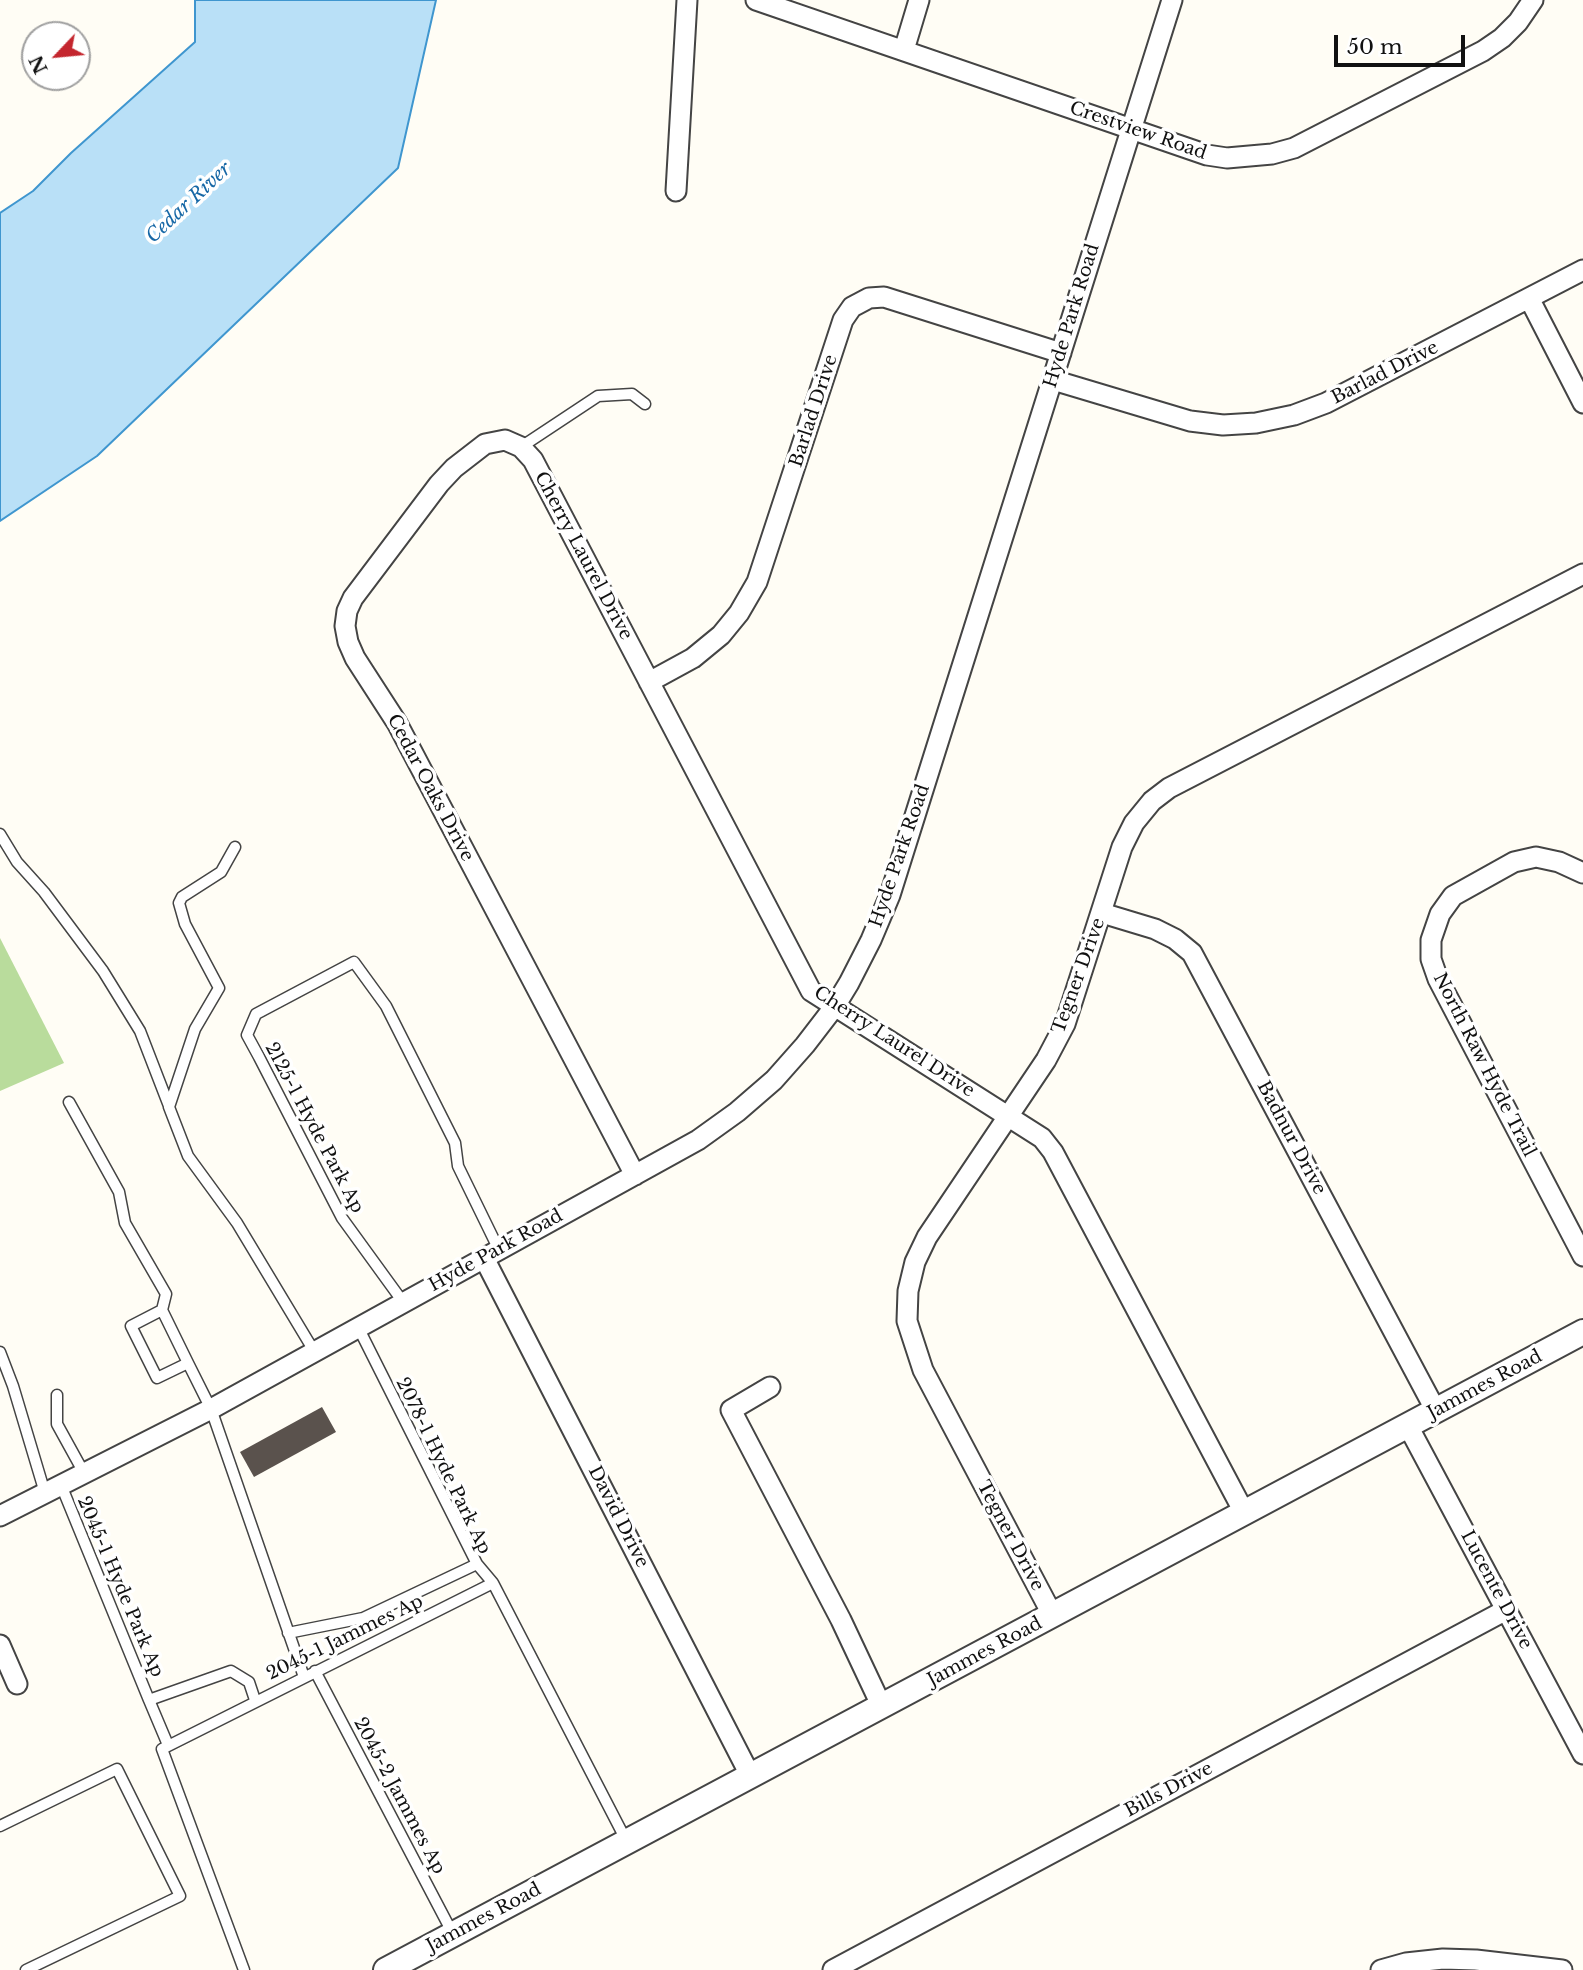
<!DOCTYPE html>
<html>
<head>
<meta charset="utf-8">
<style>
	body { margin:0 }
	#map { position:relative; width:1583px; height:1970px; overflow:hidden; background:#fffdf5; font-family:"Libre Baskerville",serif }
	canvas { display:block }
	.north { position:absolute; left:21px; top:21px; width:70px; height:70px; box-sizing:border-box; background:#fff; border:2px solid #a0a0a0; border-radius:50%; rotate:244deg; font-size:19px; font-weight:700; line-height:28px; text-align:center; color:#111 }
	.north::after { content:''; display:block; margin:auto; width:24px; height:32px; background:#c4262e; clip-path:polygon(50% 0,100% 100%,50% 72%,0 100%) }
	.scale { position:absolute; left:1334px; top:35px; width:131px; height:32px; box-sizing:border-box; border:4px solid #111; border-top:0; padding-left:9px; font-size:21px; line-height:24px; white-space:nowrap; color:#111; -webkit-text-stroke:5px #fff; paint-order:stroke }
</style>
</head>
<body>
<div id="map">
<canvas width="1583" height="1970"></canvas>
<div class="north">N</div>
<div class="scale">50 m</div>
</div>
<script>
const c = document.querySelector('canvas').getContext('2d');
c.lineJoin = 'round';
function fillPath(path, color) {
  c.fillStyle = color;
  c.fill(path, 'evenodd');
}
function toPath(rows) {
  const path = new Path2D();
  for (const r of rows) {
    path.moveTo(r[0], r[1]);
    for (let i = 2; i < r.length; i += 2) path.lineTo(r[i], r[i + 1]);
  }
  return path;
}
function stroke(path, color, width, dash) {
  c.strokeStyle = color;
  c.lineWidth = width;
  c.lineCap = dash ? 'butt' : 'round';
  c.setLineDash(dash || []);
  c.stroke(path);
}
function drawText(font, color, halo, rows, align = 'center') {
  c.font = font + ' "Libre Baskerville",serif';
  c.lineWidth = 7;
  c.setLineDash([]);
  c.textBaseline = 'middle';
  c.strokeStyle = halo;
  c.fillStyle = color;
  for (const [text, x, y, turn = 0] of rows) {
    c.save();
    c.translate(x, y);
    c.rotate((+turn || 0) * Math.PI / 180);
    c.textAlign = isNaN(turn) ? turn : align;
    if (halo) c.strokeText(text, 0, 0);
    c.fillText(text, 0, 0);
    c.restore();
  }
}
fillPath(toPath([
	[0,938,64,1063,0,1091]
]), '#b9dc9c');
const water = toPath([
	[195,0,436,0,398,168,97,456,0,521,0,213,33,191,71,153,195,42,195,0]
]);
fillPath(water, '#b9e0f7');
stroke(water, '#3f96cf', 2);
fillPath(toPath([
	[322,1407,336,1432,254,1477,240,1452]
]), '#5a524d');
const service = toPath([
	[521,447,598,396,632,394,645,404],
	[0,834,17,862,44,892,103,971,140,1031,169,1106],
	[235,847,221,872,182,897,179,903,185,924,219,988,195,1029,169,1107,188,1156,237,1223,314,1351],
	[69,1102,119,1192,125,1223,166,1294,162,1310],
	[403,1302,342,1218,259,1057,247,1035,256,1014,354,962,386,1006,455,1143,458,1166,499,1250],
	[358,1327,477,1564,493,1583],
	[0,1352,13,1386,45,1493],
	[188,1363,157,1378,131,1326,162,1310,188,1363,211,1409,304,1677],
	[57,1395,57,1424,84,1473],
	[61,1485,149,1700,231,1671,249,1682,255,1700],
	[288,1633,363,1618,477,1564],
	[315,1671,453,1934],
	[149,1700,168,1745],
	[0,1826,117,1769,180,1896,26,1970],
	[244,1970,162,1749,493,1583,627,1842]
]);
const minor = toPath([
	[756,0,1207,155,1227,158,1272,154,1294,148,1483,51,1502,38,1518,22,1533,0],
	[904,50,919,0],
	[676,191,687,0],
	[1529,298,1583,403],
	[1053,380,1190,421,1223,425,1256,423,1294,415,1326,403,1583,270],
	[649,682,693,658,721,635,739,613,757,582,843,320,852,307,869,298,884,297,1061,353],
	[1583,873,1559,862,1536,857,1514,862,1453,896,1440,914,1431,940,1431,959,1438,979,1583,1256],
	[1102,913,1155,929,1175,939,1192,953,1436,1411],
	[635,1175,397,723,355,658,348,642,345,626,347,611,353,598,439,484,454,468,485,444,505,440,521,447,533,460,811,991,1042,1138,1053,1152,1245,1514],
	[484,1258,751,1777],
	[770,1387,731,1410,841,1620,882,1707],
	[1408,1426,1583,1754],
	[0,1516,211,1409,698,1140,737,1112,774,1080,805,1045,835,1006,849,983,871,940,890,895,1172,0],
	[1053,1616,923,1370,907,1321,908,1291,915,1262,927,1237,1046,1060,1065,1024,1122,847,1134,823,1152,801,1169,788,1583,574],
	[0,1645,17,1684],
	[833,1970,1506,1610],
	[1381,1970,1406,1963,1443,1959,1476,1960,1562,1970]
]);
const tertiary = toPath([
	[386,1970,1583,1332]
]);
stroke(service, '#444', 13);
stroke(minor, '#444', 23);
stroke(tertiary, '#444', 28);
stroke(service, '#fff', 10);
stroke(minor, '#fff', 19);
stroke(tertiary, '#fff', 24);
drawText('18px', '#111', '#fff', [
	["Crestview Road",1138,131,19],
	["Hyde Park Road",1072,316,-73],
	["Barlad Drive",1385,373,-27],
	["Barlad Drive",814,411,-72],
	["Cherry Laurel Drive",583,556,62],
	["Cedar Oaks Drive",430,788,62],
	["Hyde Park Road",900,856,-71],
	["Tegner Drive",1079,976,-70],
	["Cherry Laurel Drive",894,1042,33],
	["North Raw Hyde Trail",1484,1065,63],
	["2125-1 Hyde Park Ap",314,1128,62],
	["Badnur Drive",1291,1138,62],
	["Hyde Park Road",496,1251,-29],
	["Jammes Road",1485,1385,-28],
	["2078-1 Hyde Park Ap",443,1466,64],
	["David Drive",618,1517,63],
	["Tegner Drive",1010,1536,62],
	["2045-1 Hyde Park Ap",120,1587,67],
	["Lucente Drive",1496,1590,62],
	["2045-1 Jammes Ap",345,1638,-26],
	["Jammes Road",985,1652,-28],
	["Bills Drive",1169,1790,-28],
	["2045-2 Jammes Ap",399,1796,62],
	["Jammes Road",484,1918,-28]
]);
drawText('italic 19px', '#1768a6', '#fff', [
	["Cedar River",189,203,-43]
]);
</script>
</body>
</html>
